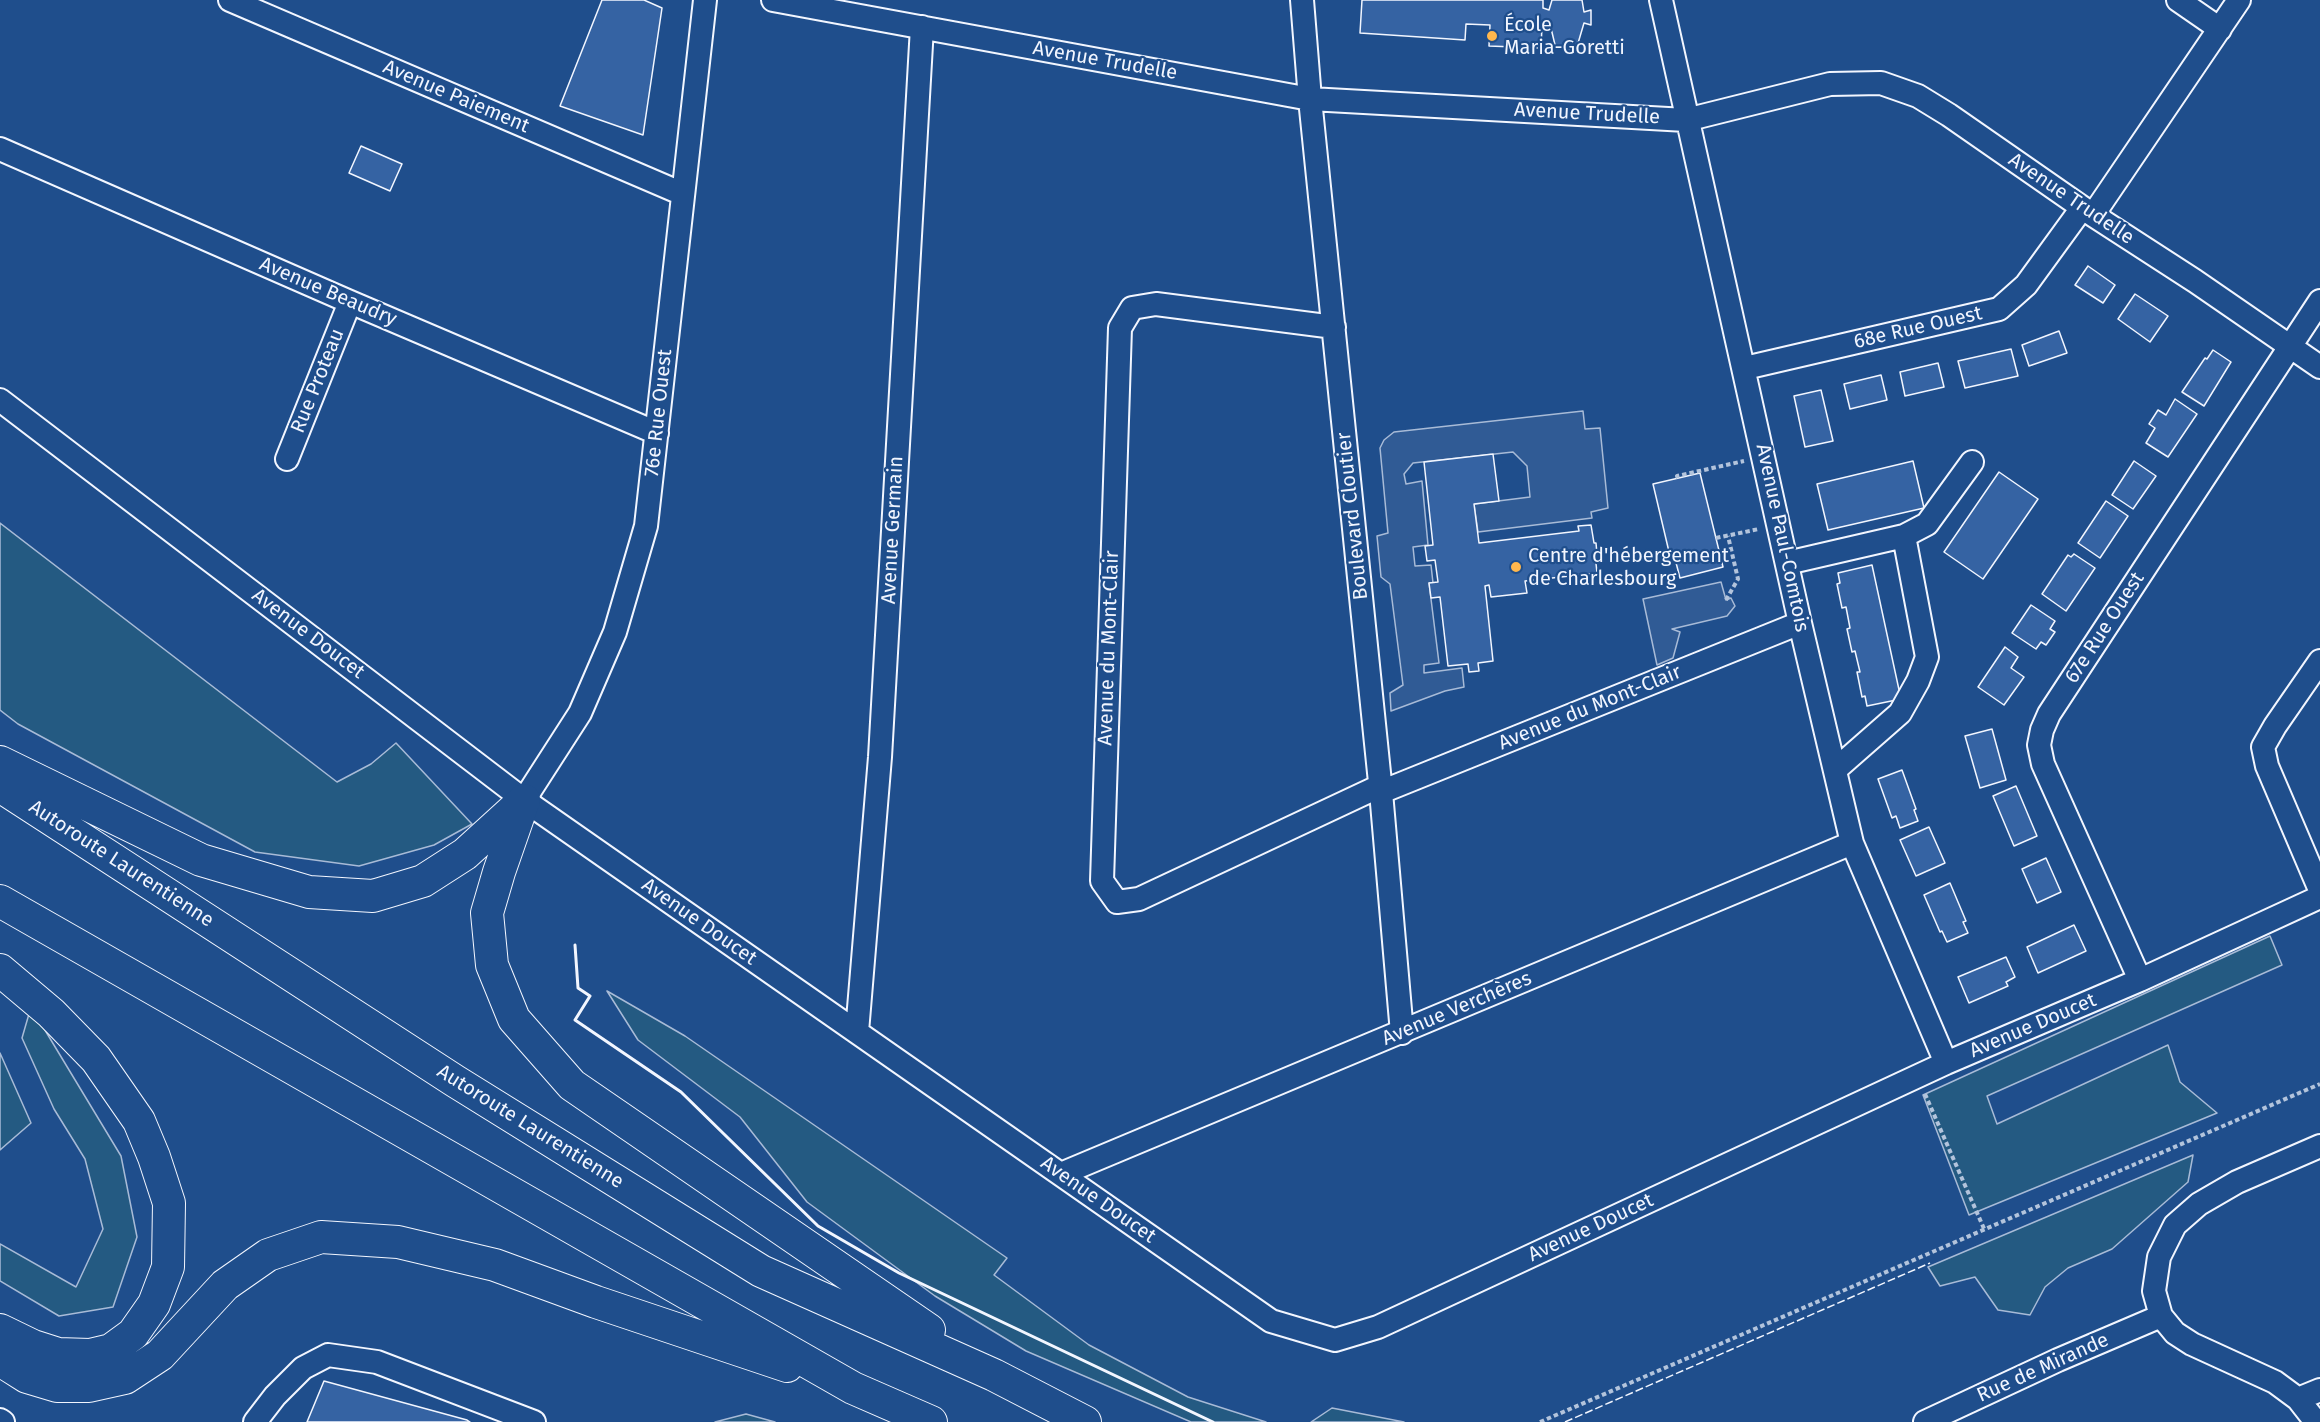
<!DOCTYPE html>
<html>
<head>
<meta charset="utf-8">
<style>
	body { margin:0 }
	canvas { display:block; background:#1f4e8c }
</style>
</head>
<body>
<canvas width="2320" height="1422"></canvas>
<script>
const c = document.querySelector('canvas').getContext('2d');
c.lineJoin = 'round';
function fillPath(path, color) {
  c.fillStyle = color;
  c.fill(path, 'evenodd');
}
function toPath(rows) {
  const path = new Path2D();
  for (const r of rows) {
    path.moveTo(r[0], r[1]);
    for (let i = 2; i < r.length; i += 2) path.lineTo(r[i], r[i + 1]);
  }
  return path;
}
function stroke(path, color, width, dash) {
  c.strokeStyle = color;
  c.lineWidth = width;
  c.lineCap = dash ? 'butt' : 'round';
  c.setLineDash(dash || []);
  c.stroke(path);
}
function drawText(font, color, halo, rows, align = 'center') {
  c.font = font + ' "Fira Sans",sans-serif';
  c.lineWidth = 4.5;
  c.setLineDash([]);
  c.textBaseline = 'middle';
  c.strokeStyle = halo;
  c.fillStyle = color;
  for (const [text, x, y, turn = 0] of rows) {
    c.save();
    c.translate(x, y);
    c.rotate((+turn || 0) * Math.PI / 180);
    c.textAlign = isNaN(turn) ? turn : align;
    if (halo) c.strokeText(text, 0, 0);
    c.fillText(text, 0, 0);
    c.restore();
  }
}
const green = toPath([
	[0,523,337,782,371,764,396,743,472,824,434,845,359,866,255,852,18,724,0,710,0,523],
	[2270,936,2282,965,1987,1096,1997,1124,2168,1045,2180,1082,2217,1113,1969,1215,1923,1095,2270,936],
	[607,991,685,1036,1007,1258,994,1275,1089,1345,1188,1397,1266,1422,1191,1422,1026,1351,935,1296,807,1202,740,1117,638,1040,607,991],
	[31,1007,121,1156,137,1237,113,1307,59,1316,0,1281,0,1244,76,1287,103,1229,85,1159,54,1109,22,1038,31,1007],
	[0,1053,31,1123,0,1150,0,1053],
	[2193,1155,2188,1182,2112,1249,2068,1268,2045,1287,2030,1315,1998,1310,1975,1277,1940,1286,1928,1267,2193,1155],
	[1332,1408,1404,1422,1311,1422,1332,1408],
	[746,1414,775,1422,715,1422,746,1414]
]);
fillPath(green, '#245a82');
stroke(green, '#a8bbd7', 1.5);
const parking = toPath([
	[1583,411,1585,429,1600,428,1608,508,1591,512,1592,518,1478,532,1474,504,1530,497,1527,466,1513,452,1413,463,1404,474,1406,484,1422,481,1428,545,1413,547,1415,566,1431,565,1433,583,1429,583,1439,663,1424,665,1424,673,1462,668,1464,687,1445,691,1391,711,1390,693,1403,685,1390,584,1381,577,1377,536,1388,533,1380,448,1384,440,1394,432,1583,411],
	[1721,582,1726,600,1731,598,1735,606,1727,616,1672,629,1680,632,1673,658,1657,665,1643,599,1721,582]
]);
fillPath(parking, '#305b95');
stroke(parking, '#a8bbd7', 1.5);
const building = toPath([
	[602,0,644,0,662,8,643,135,560,106,602,0],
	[1362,0,1543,0,1543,8,1549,10,1552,0,1582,0,1584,12,1591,10,1591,25,1584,23,1576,50,1556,49,1550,24,1542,26,1541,48,1489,46,1490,25,1466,24,1465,40,1360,33,1362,0],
	[361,146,402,164,390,191,349,173,361,146],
	[2088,266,2115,285,2103,303,2075,285,2088,266],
	[2135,294,2168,316,2150,342,2118,319,2135,294],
	[2059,331,2067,353,2029,366,2022,345,2059,331],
	[2011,349,2018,376,1965,388,1958,361,2011,349],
	[2213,350,2231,362,2204,406,2182,392,2205,358,2207,359,2213,350],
	[1938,363,1944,387,1905,396,1900,372,1938,363],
	[1881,375,1887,400,1850,409,1844,384,1881,375],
	[1821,390,1833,441,1805,447,1794,396,1821,390],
	[2175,399,2197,414,2168,457,2146,443,2155,428,2149,424,2158,410,2166,415,2175,399],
	[1493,454,1499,501,1474,504,1479,543,1579,531,1578,526,1591,525,1594,543,1596,543,1597,554,1595,554,1597,573,1525,581,1527,593,1491,597,1489,585,1485,586,1493,661,1478,663,1479,671,1469,672,1468,664,1448,666,1440,597,1431,598,1429,583,1438,582,1435,560,1427,561,1425,546,1433,545,1424,462,1493,454],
	[1913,461,1924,508,1828,530,1817,484,1913,461],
	[2134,461,2156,476,2133,509,2112,495,2134,461],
	[1999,472,2038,499,1983,579,1944,552,1999,472],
	[1700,473,1723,567,1680,578,1674,555,1670,556,1653,484,1700,473],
	[2106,501,2128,516,2100,558,2078,543,2106,501],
	[2074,554,2095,568,2066,611,2042,594,2068,555,2071,557,2074,554],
	[1872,565,1901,699,1867,706,1865,696,1862,697,1857,672,1860,672,1855,651,1852,652,1847,629,1850,628,1846,607,1842,608,1837,584,1840,583,1838,573,1872,565],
	[2031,605,2055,621,2050,629,2055,632,2046,645,2041,642,2036,649,2012,633,2031,605],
	[2005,647,2018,657,2011,668,2024,677,2004,705,1978,687,2005,647],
	[1992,729,2006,780,1980,788,1965,736,1992,729],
	[1902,770,1916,809,1914,810,1918,821,1900,828,1896,816,1892,818,1878,779,1902,770],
	[2016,786,2037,836,2014,846,1993,796,2016,786],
	[1929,827,1945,863,1916,876,1900,840,1929,827],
	[2046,858,2061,892,2037,903,2022,869,2046,858],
	[1950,883,1966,921,1963,922,1968,933,1947,942,1942,931,1940,932,1924,895,1950,883],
	[2074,925,2086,951,2038,973,2027,947,2074,925],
	[2006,957,2015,977,2006,982,2008,986,1969,1003,1958,977,2006,957],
	[324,1381,467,1420,470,1422,307,1422,324,1381]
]);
fillPath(building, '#3563a3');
stroke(building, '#f2f6ff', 1.5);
const minor = toPath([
	[230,0,683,194],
	[773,0,1310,99,1686,120,1830,84,1881,83,1918,96,1949,115,2093,215,2195,281,2320,367],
	[1302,0,1310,99,1381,792,1402,1033],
	[1661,0,1800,623,1852,843,1946,1063],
	[2178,0,2220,29],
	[0,149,350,302,657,433],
	[2093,215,2239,0],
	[1334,327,1156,304,1132,308,1120,328,1102,881,1117,902,1139,899,1380,786],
	[1745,368,1999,309,2026,285,2082,208],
	[0,400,524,800,1271,1321,1335,1340,1378,1327,1946,1063,2140,980,2320,897],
	[287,459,350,302],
	[1787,563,1904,536,1927,524,1972,462],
	[2320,661,2275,726,2263,747,2267,766,2320,890],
	[1835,770,1900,713,1918,681,1927,657,1904,536],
	[1381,792,1800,623],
	[524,800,580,713,615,632,646,526,705,0],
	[2140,980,2043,764,2039,745,2042,730,2049,714,2320,301],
	[857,1032,880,757,922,27],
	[1061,1174,1852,843],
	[2298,1399,2320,1390],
	[0,1420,3,1422],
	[255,1422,275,1396,303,1368,328,1355,377,1362,534,1422],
	[1925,1422,2058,1360,2161,1316],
	[2316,1422,2298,1399,2275,1382,2192,1344,2175,1333,2161,1316,2154,1291,2159,1257,2175,1225,2199,1204,2237,1182,2320,1146]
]);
const highway = toPath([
	[0,762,201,860,309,892,373,896,423,881,465,854,521,803],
	[0,786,455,1081,761,1271,994,1375,1085,1422],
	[524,800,499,872,487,913,492,965,514,1019,572,1085,929,1330],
	[0,901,853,1388,931,1422],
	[0,970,51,1013,96,1059,139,1121,154,1157,169,1203,168,1267,154,1304,133,1334,111,1350,90,1355,58,1354,33,1346,0,1330],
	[0,1360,27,1377,57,1386,89,1386,125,1378,160,1355,225,1285,268,1255,321,1237,398,1242,495,1265,596,1302,787,1366]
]);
stroke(minor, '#f2f6ff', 26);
stroke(highway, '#f2f6ff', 34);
stroke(toPath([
	[1678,478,1677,476,1744,461],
	[1716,538,1759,529],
	[1726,600,1738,579,1728,536],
	[1925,1094,1985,1231],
	[1540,1422,2320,1084]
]), '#b3c4dc', 4, [4.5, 3]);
stroke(minor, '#1f4e8c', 22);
stroke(highway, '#1f4e8c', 32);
stroke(toPath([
	[1565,1422,1930,1263]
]), '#f2f6ff', 1.5, [8, 3]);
stroke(toPath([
	[575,945,578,988,590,996,575,1020,681,1092,818,1226,899,1273,1213,1422]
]), '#f2f6ff', 3);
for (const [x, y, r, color] of [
	[1492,36,6,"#ffb74d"],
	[1516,567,6,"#ffb74d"]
]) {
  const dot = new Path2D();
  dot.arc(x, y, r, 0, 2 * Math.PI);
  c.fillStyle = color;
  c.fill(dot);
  stroke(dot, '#1f4e8c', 2);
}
drawText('20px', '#f2f6ff', '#1f4e8c', [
	["École",1504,25],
	["Maria-Goretti",1504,48],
	["Centre d'hébergement",1528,556],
	["de Charlesbourg",1528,579]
], 'left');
drawText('20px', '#f2f6ff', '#1f4e8c', [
	["Avenue Trudelle",1105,61,10],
	["Avenue Paiement",456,97,23],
	["Avenue Trudelle",1587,114,3],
	["Avenue Trudelle",2071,199,34],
	["Avenue Beaudry",328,292,23],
	["68e Rue Ouest",1918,328,-13],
	["Rue Proteau",318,381,-68],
	["76e Rue Ouest",659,413,-84],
	["Boulevard Cloutier",1353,516,-96],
	["Avenue Germain",893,530,-87],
	["Avenue Paul-Comtois",1782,538,78],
	["67e Rue Ouest",2105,628,-57],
	["Avenue Doucet",308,634,37],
	["Avenue du Mont-Clair",1109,648,-88],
	["Avenue du Mont-Clair",1590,708,-22],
	["Autoroute Laurentienne",121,864,33],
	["Avenue Doucet",699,922,35],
	["Avenue Verchères",1457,1009,-23],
	["Avenue Doucet",2033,1026,-23],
	["Autoroute Laurentienne",530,1127,32],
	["Avenue Doucet",1098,1200,35],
	["Avenue Doucet",1591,1228,-25],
	["Rue de Mirande",2043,1368,-24]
]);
</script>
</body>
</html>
